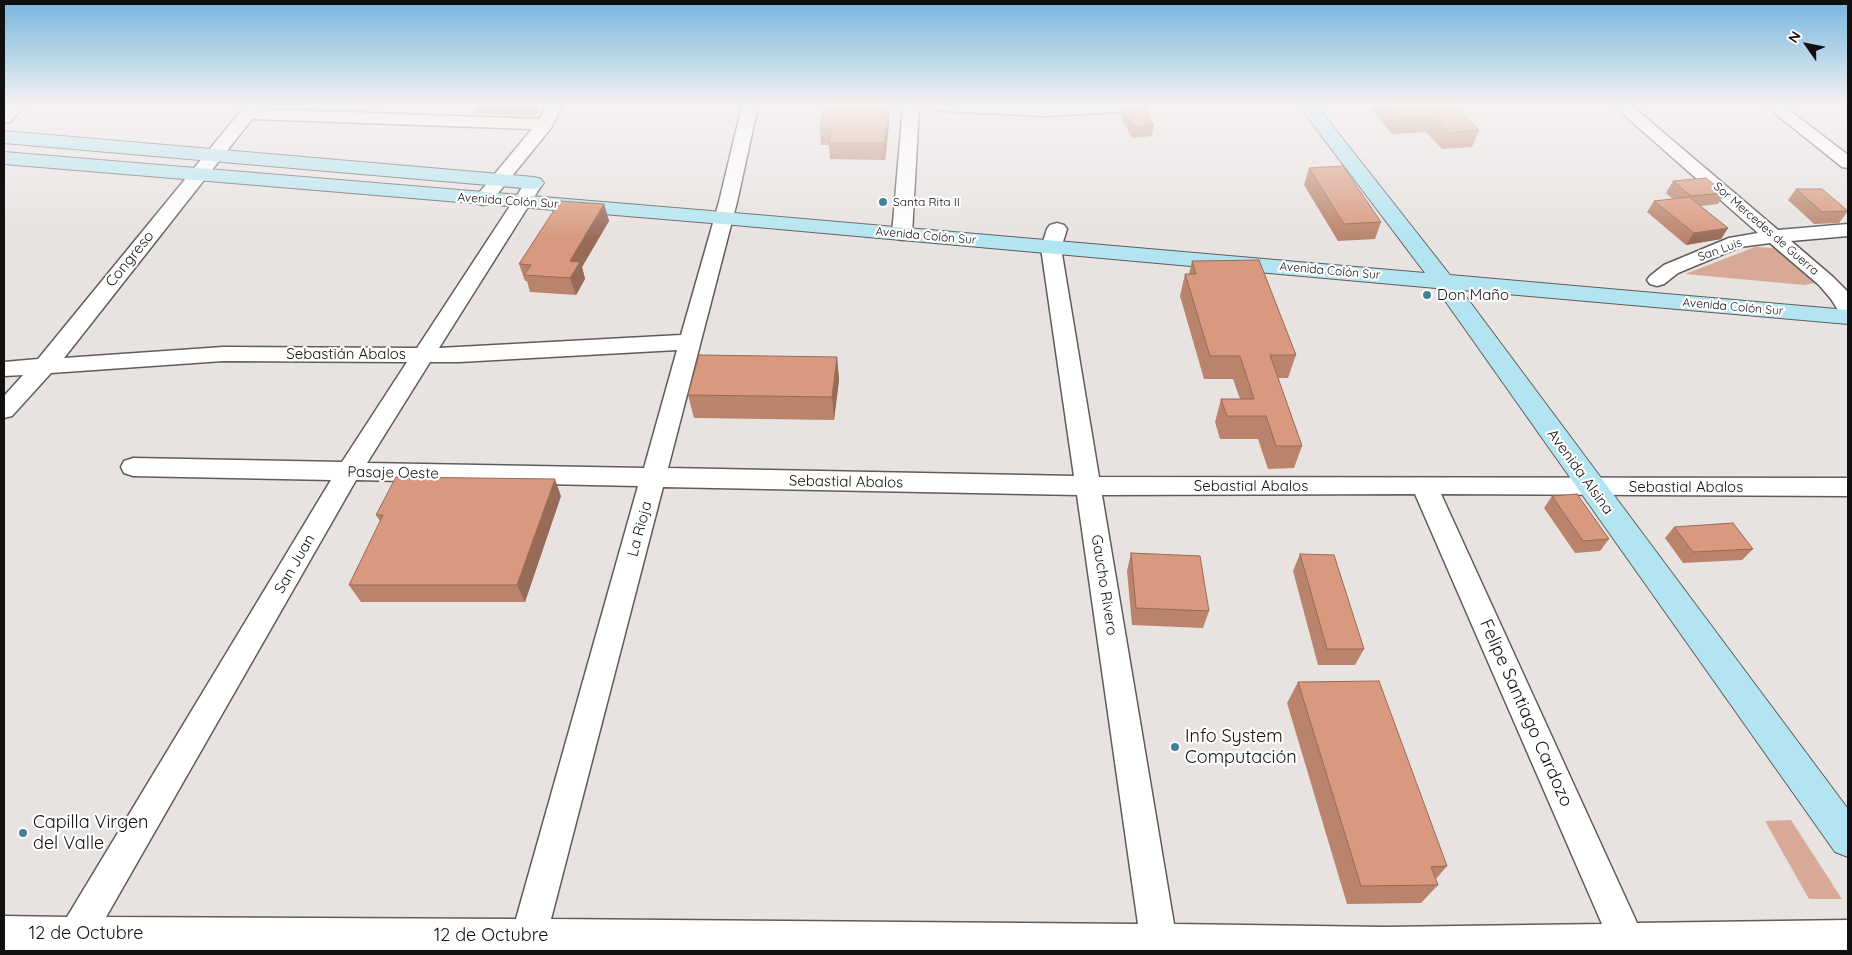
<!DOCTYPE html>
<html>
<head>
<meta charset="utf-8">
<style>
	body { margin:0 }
	#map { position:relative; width:1852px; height:955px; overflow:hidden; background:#e8e3e1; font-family:Quicksand,sans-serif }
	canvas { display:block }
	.frame { position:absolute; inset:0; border:5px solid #110f0f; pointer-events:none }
	.north { position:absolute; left:1782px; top:20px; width:50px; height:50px; -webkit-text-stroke:4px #fff; paint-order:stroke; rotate:303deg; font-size:14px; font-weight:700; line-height:20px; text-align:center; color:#110f0f }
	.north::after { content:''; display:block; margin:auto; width:18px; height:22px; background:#110f0f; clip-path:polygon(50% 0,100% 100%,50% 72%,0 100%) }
</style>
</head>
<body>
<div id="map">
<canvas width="1852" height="955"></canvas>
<div class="frame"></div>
<div class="north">N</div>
</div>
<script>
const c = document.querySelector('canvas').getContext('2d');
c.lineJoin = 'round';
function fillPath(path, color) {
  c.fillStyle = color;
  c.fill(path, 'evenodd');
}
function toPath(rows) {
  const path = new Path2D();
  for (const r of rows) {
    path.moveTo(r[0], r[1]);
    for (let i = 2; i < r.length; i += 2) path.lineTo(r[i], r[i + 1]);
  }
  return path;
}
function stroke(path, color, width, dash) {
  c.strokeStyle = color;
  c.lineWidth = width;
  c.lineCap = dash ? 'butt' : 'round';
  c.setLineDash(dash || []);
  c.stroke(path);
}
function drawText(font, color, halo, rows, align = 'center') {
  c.font = font + ' Quicksand,sans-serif';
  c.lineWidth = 4.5;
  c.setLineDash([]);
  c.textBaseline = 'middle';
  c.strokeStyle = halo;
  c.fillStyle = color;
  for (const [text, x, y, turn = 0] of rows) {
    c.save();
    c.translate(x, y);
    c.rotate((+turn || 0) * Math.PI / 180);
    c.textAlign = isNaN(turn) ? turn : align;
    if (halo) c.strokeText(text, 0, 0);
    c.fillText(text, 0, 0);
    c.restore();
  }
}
fillPath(toPath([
	[1755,247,1775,248,1816,283,1804,285,1685,274],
	[1791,820,1842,899,1809,899,1765,821]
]), '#d7a996');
const street = toPath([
	[7,106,24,106,10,122,4,123,4,109,7,106],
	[245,106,262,106,260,109,539,119,546,106,562,106,551,128,490,203,483,205,476,203,474,199,532,129,252,119,64,358,223,347,417,348,525,183,528,179,534,178,540,179,543,183,439,348,681,335,719,202,742,106,758,106,737,202,668,468,1074,476,1041,248,1047,229,1050,225,1057,223,1064,225,1067,229,1061,248,1099,477,1848,478,1848,496,1441,494,1637,923,1848,920,1848,951,4,951,4,916,67,917,331,480,133,476,124,473,121,467,124,461,133,458,342,462,407,362,223,361,51,373,12,416,4,418,4,396,23,375,4,376,4,362,38,359,245,106],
	[677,350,644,468,367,463,430,362,459,362,677,350],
	[356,480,638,486,516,919,106,917,356,480],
	[663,487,1077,495,1138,924,551,919,663,487],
	[1415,494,1602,924,1385,927,1174,924,1102,495,1415,494],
	[903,106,919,106,912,234,909,238,902,240,895,238,892,234,903,106],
	[936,106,1146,106,1144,110,1138,111,1044,116,944,111,938,110,936,106],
	[1614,106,1632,106,1778,230,1848,224,1848,236,1791,241,1833,277,1847,291,1848,316,1841,315,1831,299,1819,285,1770,243,1740,247,1678,273,1664,284,1657,286,1650,284,1647,280,1650,276,1664,265,1729,238,1758,233,1614,106],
	[1766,106,1784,106,1848,155,1848,168,1842,167,1766,106]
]);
const secondary = toPath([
	[1299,106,1317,106,1450,275,1848,310,1848,324,1461,290,1848,809,1848,857,1835,852,1436,288,723,224,4,164,4,152,723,212,1425,273,1299,106],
	[4,131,534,177,541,179,544,183,541,187,534,189,4,143,4,131]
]);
stroke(street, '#605c5b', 3);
stroke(secondary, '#605c5b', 2);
fillPath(street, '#fff');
fillPath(secondary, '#b2e5f1');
fillPath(toPath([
	[475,106,539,106,536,115,477,114],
	[1368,106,1455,106,1479,130,1472,147,1442,149,1426,132,1392,134],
	[1122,107,1154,125,1152,136,1132,138,1121,118],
	[889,108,889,124,885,160,830,159,829,145,821,145,820,129],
	[1309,168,1381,222,1375,239,1338,241,1304,185],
	[1673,181,1725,193,1718,204,1701,206,1728,228,1721,239,1686,245,1647,212,1654,201,1673,199,1666,193],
	[1796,189,1848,211,1839,223,1814,224,1788,200],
	[604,204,609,221,582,267,585,279,576,295,530,292,527,281,525,281,519,264],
	[1192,261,1296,355,1288,378,1278,378,1302,446,1294,468,1268,469,1258,439,1220,439,1215,422,1221,399,1240,399,1233,379,1204,379,1180,296,1185,274,1189,274],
	[837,357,839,380,834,420,694,418,688,395],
	[561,496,525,602,361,602,349,585,380,521,376,515],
	[1552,496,1609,539,1600,551,1575,553,1544,508],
	[1674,527,1753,549,1742,560,1683,563,1665,538],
	[1131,553,1209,611,1203,628,1132,625,1127,571],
	[1300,554,1364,649,1355,665,1318,665,1293,571],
	[1298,682,1447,866,1436,879,1438,885,1421,903,1347,904,1287,703]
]), '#ba846c');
fillPath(toPath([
	[533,106,539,106,536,115],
	[889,108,889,124,885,160,884,143],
	[604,204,609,221,582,267,585,279,576,295,570,278,570,261],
	[1728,228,1721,239,1686,245,1694,233],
	[837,357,839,380,834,420,832,397],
	[555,479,561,496,525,602,517,585]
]), '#976b58');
const building = toPath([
	[1142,106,1154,125,1134,127,1122,107,1142,106],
	[1387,106,1455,106,1479,130,1448,133,1432,116,1398,118,1387,106],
	[824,107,889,108,884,143,829,143,832,129,820,129,824,107],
	[1343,166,1381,222,1344,224,1309,168,1343,166],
	[1706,178,1725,193,1691,196,1673,181,1706,178],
	[1796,189,1822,189,1848,211,1822,212,1796,189],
	[1689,197,1728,228,1694,233,1654,201,1689,197],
	[560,201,604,204,570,261,580,262,570,278,524,275,531,265,519,264,560,201],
	[1259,260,1296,355,1270,355,1302,446,1276,446,1266,416,1227,416,1221,399,1254,399,1240,356,1210,356,1185,274,1196,274,1192,261,1259,260],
	[699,355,837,357,832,397,688,395,699,355],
	[396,477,555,479,517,585,349,585,383,515,376,515,396,477],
	[1577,494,1609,539,1583,541,1552,496,1577,494],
	[1733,523,1753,549,1693,552,1674,527,1733,523],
	[1131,553,1200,556,1209,611,1136,608,1131,553],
	[1300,554,1334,555,1364,649,1327,649,1300,554],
	[1379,681,1447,866,1431,867,1438,885,1361,886,1298,682,1379,681]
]);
fillPath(building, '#d8997e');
stroke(building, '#976b58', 1);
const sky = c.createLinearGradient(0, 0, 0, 240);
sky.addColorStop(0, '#76b6df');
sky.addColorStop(0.44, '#f5f2f2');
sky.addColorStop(1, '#f5f2f200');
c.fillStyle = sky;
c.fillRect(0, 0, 1852, 240);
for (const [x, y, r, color] of [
	[883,202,5,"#438296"],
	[1427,295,5,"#438296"],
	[1175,747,5,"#438296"],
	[23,833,5,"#438296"]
]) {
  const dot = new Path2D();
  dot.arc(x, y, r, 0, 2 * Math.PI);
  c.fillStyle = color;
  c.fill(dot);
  stroke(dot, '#fff', 2);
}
drawText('12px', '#110f0f', '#fff', [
	["Avenida Colón Sur",508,201,4],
	["Sor Mercedes de Guerra",1766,229,41],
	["Avenida Colón Sur",926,236,5],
	["San Luis",1720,250,-20],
	["Avenida Colón Sur",1330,271,5],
	["Avenida Colón Sur",1733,307,5]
]);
drawText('12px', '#110f0f', '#fff', [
	["Santa Rita II",893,202]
], 'left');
drawText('15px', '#110f0f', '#fff', [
	["Congreso",130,259,-51],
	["Sebastián Abalos",346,354],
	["Avenida Alsina",1580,472,54],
	["Pasaje Oeste",393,473,1],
	["Sebastial Abalos",846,482,1],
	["Sebastial Abalos",1251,486],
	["Sebastial Abalos",1686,487],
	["La Rioja",640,529,-75],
	["San Juan",295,564,-60],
	["Gaucho Rivero",1104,585,81]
]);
drawText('15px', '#110f0f', '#fff', [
	["Don Maño",1437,295]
], 'left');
drawText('18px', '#110f0f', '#fff', [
	["Felipe Santiago Cardozo",1526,713,66],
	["12 de Octubre",86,934],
	["12 de Octubre",491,936]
]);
drawText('18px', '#110f0f', '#fff', [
	["Info System",1185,737],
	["Computación",1185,758],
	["Capilla Virgen",33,823],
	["del Valle",33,844]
], 'left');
</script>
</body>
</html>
